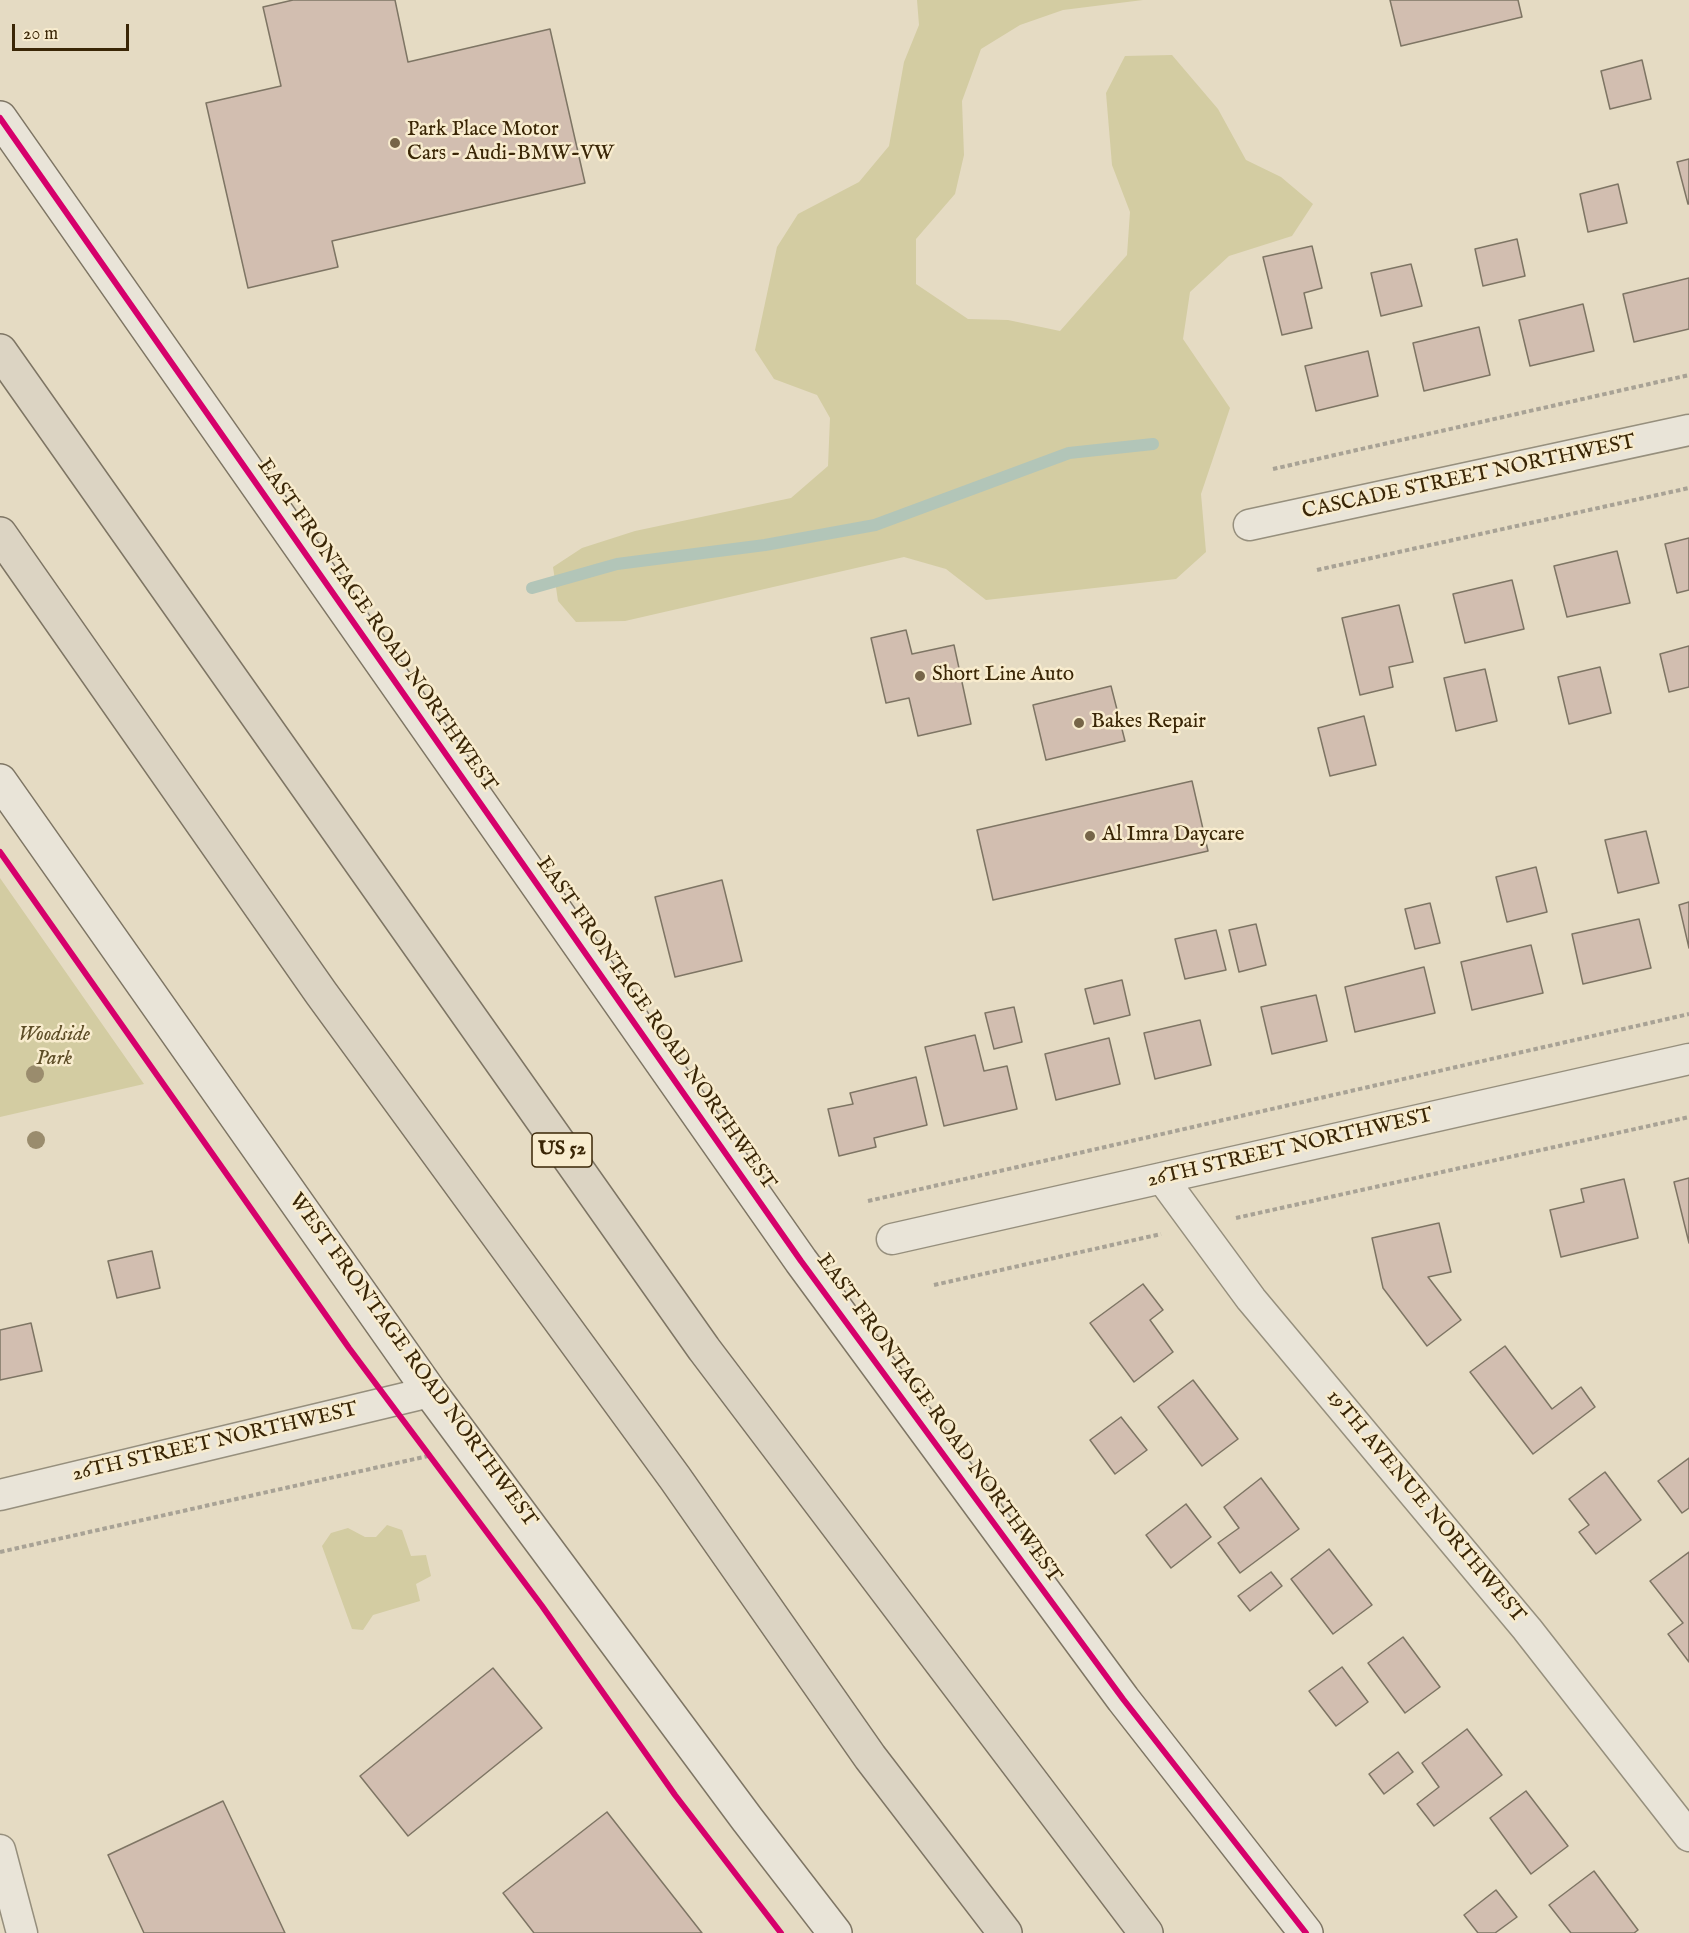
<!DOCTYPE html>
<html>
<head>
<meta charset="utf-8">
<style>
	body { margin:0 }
	#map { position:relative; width:1689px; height:1933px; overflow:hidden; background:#e5dbc3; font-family:"IM FELL English",serif }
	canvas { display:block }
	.scale { position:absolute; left:12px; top:24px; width:117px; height:27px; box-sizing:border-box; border:3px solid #3a2606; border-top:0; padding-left:8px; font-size:18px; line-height:21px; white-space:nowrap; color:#3a2606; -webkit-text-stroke:4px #f8ecce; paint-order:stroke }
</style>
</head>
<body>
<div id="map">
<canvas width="1689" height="1933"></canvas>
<div class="scale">20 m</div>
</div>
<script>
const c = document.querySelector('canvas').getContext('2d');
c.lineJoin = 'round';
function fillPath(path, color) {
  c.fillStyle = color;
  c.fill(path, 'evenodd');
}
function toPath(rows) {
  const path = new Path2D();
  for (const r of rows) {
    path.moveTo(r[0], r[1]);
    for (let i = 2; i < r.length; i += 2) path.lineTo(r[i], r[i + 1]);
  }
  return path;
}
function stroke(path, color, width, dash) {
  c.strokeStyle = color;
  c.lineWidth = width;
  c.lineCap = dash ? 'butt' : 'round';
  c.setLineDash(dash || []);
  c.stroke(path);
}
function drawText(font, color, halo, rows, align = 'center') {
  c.font = font + ' "IM FELL English",serif';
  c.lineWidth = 5;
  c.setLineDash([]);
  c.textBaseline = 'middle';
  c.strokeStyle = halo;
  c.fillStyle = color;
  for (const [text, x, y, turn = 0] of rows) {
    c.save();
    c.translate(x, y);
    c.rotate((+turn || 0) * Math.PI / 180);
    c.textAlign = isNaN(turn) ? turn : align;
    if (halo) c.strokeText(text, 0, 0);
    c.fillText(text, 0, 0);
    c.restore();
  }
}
fillPath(toPath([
	[917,0,1143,0,1063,10,1020,25,981,49,962,101,964,155,955,194,916,239,916,284,968,319,1008,320,1060,331,1127,255,1130,212,1112,165,1106,93,1125,56,1172,55,1218,109,1246,160,1281,177,1313,204,1292,236,1229,256,1190,292,1183,339,1230,408,1201,494,1206,552,1176,579,986,600,946,569,904,557,625,621,576,622,558,601,553,567,582,548,635,531,791,498,828,466,830,418,817,395,774,379,755,350,777,247,798,214,859,182,889,146,904,62,919,25],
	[0,878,144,1084,0,1117],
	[387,1525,402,1530,411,1556,426,1555,431,1576,416,1584,420,1601,373,1615,363,1630,352,1629,322,1546,331,1533,348,1528,365,1537,376,1537]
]), '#d3cca2');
stroke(toPath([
	[532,588,617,564,765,545,875,525,1069,453,1153,444]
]), '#b2c5b8', 12);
const building = toPath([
	[293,0,395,0,408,62,550,29,585,183,332,241,338,267,248,288,206,103,281,86,263,7,293,0],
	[1390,0,1518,0,1522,17,1401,46,1390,0],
	[1642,60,1651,99,1610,109,1601,71,1642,60],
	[1689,159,1689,204,1688,204,1677,162,1689,159],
	[1618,184,1627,223,1588,232,1580,194,1618,184],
	[1517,239,1525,276,1483,286,1475,249,1517,239],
	[1312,246,1322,288,1304,293,1312,328,1282,335,1263,257,1312,246],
	[1411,264,1422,306,1381,316,1371,273,1411,264],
	[1689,278,1689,329,1634,342,1623,294,1689,278],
	[1583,304,1594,351,1530,366,1519,320,1583,304],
	[1479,327,1490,375,1424,391,1413,343,1479,327],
	[1368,351,1378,396,1316,411,1305,366,1368,351],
	[1689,538,1689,590,1677,593,1665,544,1689,538],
	[1617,551,1630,603,1567,617,1554,566,1617,551],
	[1512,580,1524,629,1465,643,1453,594,1512,580],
	[1399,605,1413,662,1389,667,1393,687,1360,695,1342,618,1399,605],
	[906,630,912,654,954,645,971,724,918,736,909,698,886,703,871,638,906,630],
	[1689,646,1689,687,1669,692,1660,654,1689,646],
	[1600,667,1611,713,1569,724,1558,677,1600,667],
	[1485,669,1497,721,1456,731,1444,678,1485,669],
	[1111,686,1125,741,1046,760,1033,705,1111,686],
	[1364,716,1376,765,1330,776,1318,728,1364,716],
	[1192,781,1208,851,993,900,977,830,1192,781],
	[1646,831,1659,883,1618,893,1605,840,1646,831],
	[1536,867,1547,912,1507,922,1496,877,1536,867],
	[722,880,742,961,675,977,655,897,722,880],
	[1689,902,1689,948,1679,905,1689,902],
	[1430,903,1440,943,1415,949,1405,909,1430,903],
	[1639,919,1651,968,1583,984,1572,934,1639,919],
	[1256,924,1266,965,1239,972,1229,930,1256,924],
	[1216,930,1226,970,1185,979,1175,939,1216,930],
	[1531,945,1543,993,1472,1010,1461,962,1531,945],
	[1424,967,1435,1013,1355,1032,1345,987,1424,967],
	[1122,980,1130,1015,1094,1024,1085,989,1122,980],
	[1316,995,1327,1041,1272,1054,1261,1007,1316,995],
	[1014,1007,1022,1042,994,1049,985,1013,1014,1007],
	[1200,1020,1211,1065,1155,1079,1144,1033,1200,1020],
	[975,1035,984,1071,1007,1066,1017,1109,944,1126,925,1047,975,1035],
	[1109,1038,1120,1084,1056,1100,1045,1054,1109,1038],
	[916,1077,927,1125,874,1138,876,1147,839,1156,828,1109,853,1104,850,1093,916,1077],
	[1689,1178,1689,1243,1674,1182,1689,1178],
	[1624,1179,1638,1238,1561,1257,1550,1210,1584,1202,1581,1189,1624,1179],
	[1439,1223,1451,1272,1428,1277,1461,1320,1427,1346,1383,1288,1372,1238,1439,1223],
	[152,1251,160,1288,117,1298,108,1261,152,1251],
	[1143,1284,1163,1310,1150,1320,1173,1352,1134,1382,1090,1323,1143,1284],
	[31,1323,42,1371,0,1380,0,1330,31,1323],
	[1505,1346,1552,1409,1581,1387,1595,1407,1533,1454,1470,1372,1505,1346],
	[1193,1380,1238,1439,1202,1466,1158,1407,1193,1380],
	[1121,1417,1147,1450,1115,1474,1090,1440,1121,1417],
	[1689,1458,1689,1508,1682,1513,1658,1481,1689,1458],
	[1605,1472,1641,1520,1596,1554,1579,1532,1589,1525,1569,1499,1605,1472],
	[1261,1478,1299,1529,1240,1573,1218,1543,1239,1528,1224,1507,1261,1478],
	[1186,1504,1211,1537,1171,1568,1146,1535,1186,1504],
	[1329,1549,1372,1605,1333,1634,1291,1579,1329,1549],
	[1689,1552,1689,1662,1668,1634,1683,1623,1650,1581,1689,1552],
	[1271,1572,1282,1586,1250,1611,1238,1596,1271,1572],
	[1403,1637,1440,1687,1405,1713,1368,1663,1403,1637],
	[1342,1667,1368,1702,1336,1726,1309,1691,1342,1667],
	[493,1668,542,1728,408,1836,360,1776,493,1668],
	[1467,1729,1502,1775,1434,1826,1417,1804,1439,1787,1422,1763,1467,1729],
	[1398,1752,1413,1772,1384,1794,1369,1774,1398,1752],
	[1526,1791,1568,1846,1531,1874,1490,1818,1526,1791],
	[223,1801,285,1933,144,1933,108,1855,223,1801],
	[607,1812,702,1933,534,1933,503,1893,607,1812],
	[1594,1871,1638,1930,1634,1933,1571,1933,1549,1905,1594,1871],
	[1496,1890,1517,1917,1495,1933,1478,1933,1464,1915,1496,1890]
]);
fillPath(building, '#d2beb0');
stroke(building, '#7e7564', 1.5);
const street = toPath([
	[1249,525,1689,430],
	[1162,1178,1251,1299,1527,1629,1689,1836],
	[892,1239,1689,1059],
	[0,1495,430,1392],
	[0,1850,22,1933]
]);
const secondary = toPath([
	[0,118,801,1261,1123,1699,1306,1933],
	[0,781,430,1392,747,1819,835,1933]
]);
const highway = toPath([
	[0,351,704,1349,1146,1933],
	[0,534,321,993,675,1478,870,1757,1005,1933]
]);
stroke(street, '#968f7d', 33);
stroke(secondary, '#7e7564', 36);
stroke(highway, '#7e7564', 36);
stroke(toPath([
	[1273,469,1689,375],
	[1317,570,1689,488],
	[868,1201,1689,1014],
	[1236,1218,1689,1117],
	[934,1285,1161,1234],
	[0,1552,428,1456]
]), '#a8a295', 4, [4.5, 3]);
stroke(street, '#e9e4d8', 30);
stroke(secondary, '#e9e4d8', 33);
stroke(highway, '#dcd4c3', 33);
stroke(toPath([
	[0,118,801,1261,1123,1699,1306,1933],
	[0,852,349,1348,542,1606,675,1795,781,1933]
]), '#d6006c', 6);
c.fillStyle = '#9a8c6d';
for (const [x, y] of [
	[35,1074],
	[36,1140]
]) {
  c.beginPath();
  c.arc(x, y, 9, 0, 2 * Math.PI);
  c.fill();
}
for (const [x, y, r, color] of [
	[395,143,6,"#766548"],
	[920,676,6,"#766548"],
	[1079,723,6,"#766548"],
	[1090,836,6,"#766548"]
]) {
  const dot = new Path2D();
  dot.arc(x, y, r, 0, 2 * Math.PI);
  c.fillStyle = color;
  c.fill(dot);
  stroke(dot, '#f8ecce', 2);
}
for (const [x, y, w] of [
	[562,1150,60]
]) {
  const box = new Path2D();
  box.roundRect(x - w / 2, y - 17, w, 34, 4.5);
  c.fillStyle = '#f8ecce';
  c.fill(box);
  stroke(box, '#3a2606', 1.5);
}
drawText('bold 20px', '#3a2606', null, [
	["US 52",562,1150]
]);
drawText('21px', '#3a2606', '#f8ecce', [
	["Park Place Motor",407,131],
	["Cars - Audi-BMW-VW",407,155],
	["Short Line Auto",932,676],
	["Bakes Repair",1091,723],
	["Al Imra Daycare",1102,836]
], 'left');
drawText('21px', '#3a2606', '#f8ecce', [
	["CASCADE STREET NORTHWEST",1469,478,-12],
	["EAST FRONTAGE ROAD NORTHWEST",376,626,55],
	["EAST FRONTAGE ROAD NORTHWEST",655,1024,55],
	["26TH STREET NORTHWEST",1290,1149,-13],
	["WEST FRONTAGE ROAD NORTHWEST",412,1361,54],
	["EAST FRONTAGE ROAD NORTHWEST",938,1419,54],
	["26TH STREET NORTHWEST",215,1443,-13],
	["19TH AVENUE NORTHWEST",1425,1507,50]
]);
drawText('italic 21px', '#5c4c26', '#f8ecce', [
	["Woodside",54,1036],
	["Park",54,1060]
]);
</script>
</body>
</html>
